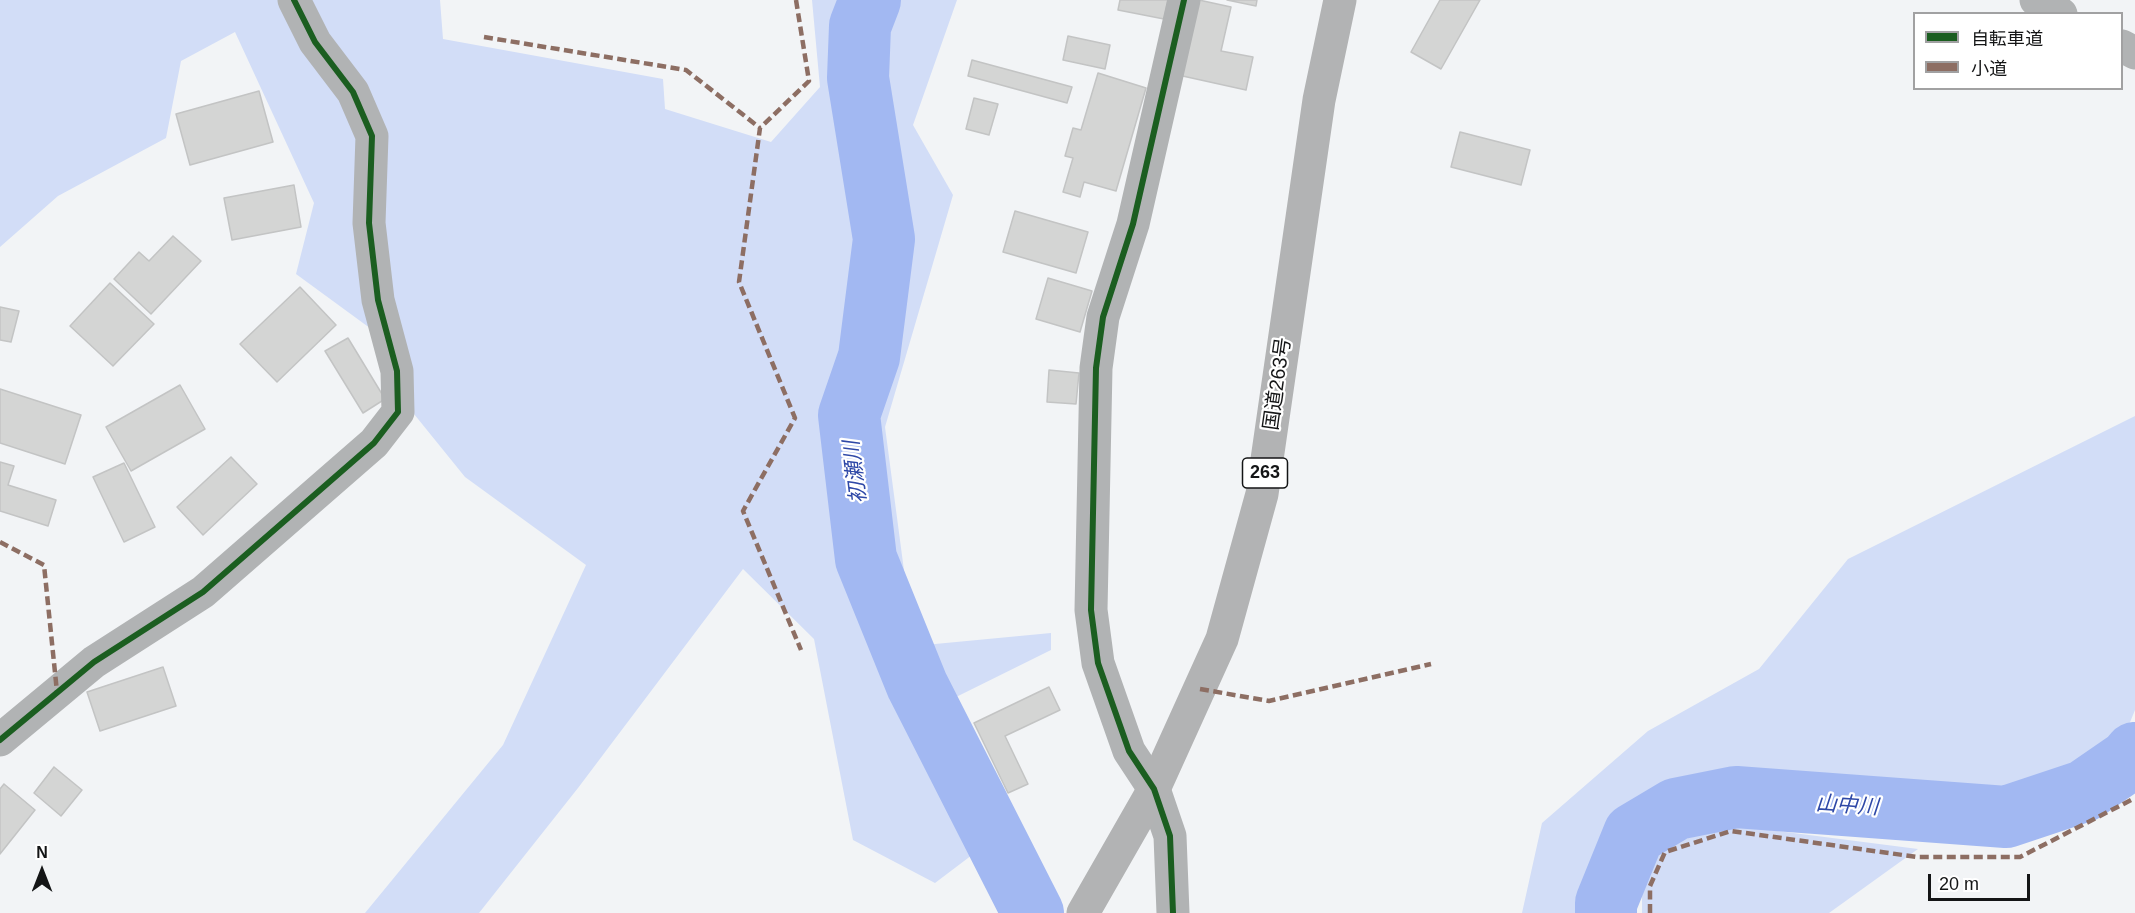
<!DOCTYPE html>
<html>
<head>
<meta charset="utf-8">
<style>
	body { margin:0 }
	#map { position:relative; width:2135px; height:913px; overflow:hidden; background:#f2f4f6; font-family:Helvetica,"Noto Sans JP",sans-serif }
	canvas { display:block }
	.legend { position:absolute; left:1913px; top:12px; width:210px; height:78px; box-sizing:border-box; background:#fff; border:2px solid #a1a1a2; margin:0; padding:8px 10px; list-style:none; font-size:18px; color:#141516 }
	.legend li { display:flex; align-items:center; gap:12px; height:30px }
	.legend b { width:30px; border:2px solid #a1a1a2 }
	.north { position:absolute; left:12px; top:841px; width:60px; height:60px; -webkit-text-stroke:4px #fff; paint-order:stroke; rotate:0deg; font-size:16px; font-weight:700; line-height:24px; text-align:center; color:#141516 }
	.north::after { content:''; display:block; margin:auto; width:21px; height:27px; background:#141516; clip-path:polygon(50% 0,100% 100%,50% 72%,0 100%) }
	.scale { position:absolute; left:1928px; top:874px; width:102px; height:27px; box-sizing:border-box; border:3px solid #141516; border-top:0; padding-left:8px; font-size:18px; line-height:21px; white-space:nowrap; color:#141516; -webkit-text-stroke:4px #fff; paint-order:stroke }
</style>
</head>
<body>
<div id="map">
<canvas width="2135" height="913"></canvas>
<ul class="legend">
<li><b style="height:8px;background:#1b5e20"></b>自転車道</li>
<li><b style="height:8px;background:#8d6e63"></b>小道</li>
</ul>
<div class="north">N</div>
<div class="scale">20 m</div>
</div>
<script>
const c = document.querySelector('canvas').getContext('2d');
c.lineJoin = 'round';
function fillPath(path, color) {
  c.fillStyle = color;
  c.fill(path, 'evenodd');
}
function toPath(rows) {
  const path = new Path2D();
  for (const r of rows) {
    path.moveTo(r[0], r[1]);
    for (let i = 2; i < r.length; i += 2) path.lineTo(r[i], r[i + 1]);
  }
  return path;
}
function stroke(path, color, width, dash) {
  c.strokeStyle = color;
  c.lineWidth = width;
  c.lineCap = dash ? 'butt' : 'round';
  c.setLineDash(dash || []);
  c.stroke(path);
}
function drawText(font, color, halo, rows, align = 'center') {
  c.font = font + ' Helvetica,"Noto Sans JP",sans-serif';
  c.lineWidth = 4.5;
  c.setLineDash([]);
  c.textBaseline = 'middle';
  c.strokeStyle = halo;
  c.fillStyle = color;
  for (const [text, x, y, turn = 0] of rows) {
    c.save();
    c.translate(x, y);
    c.rotate((+turn || 0) * Math.PI / 180);
    c.textAlign = isNaN(turn) ? turn : align;
    if (halo) c.strokeText(text, 0, 0);
    c.fillText(text, 0, 0);
    c.restore();
  }
}
fillPath(toPath([
	[0,0,440,0,443,39,663,79,665,109,771,142,820,87,812,0,848,0,841,57,878,0,957,0,913,125,953,195,885,427,914,646,1051,633,1051,650,948,701,1009,827,935,883,853,840,814,639,743,569,578,788,479,913,365,913,503,745,586,565,465,477,414,414,404,353,296,274,314,203,235,32,181,61,166,138,58,196,0,247],
	[2135,416,2135,710,2126,732,2078,773,1992,802,1889,779,1689,789,1624,825,1589,905,1588,913,1522,913,1542,823,1648,731,1759,669,1848,559],
	[1731,825,1918,849,1829,913,1642,913,1642,882,1662,846]
]), '#d2ddf7');
stroke(toPath([
	[870,0,860,26,858,78,884,239,869,357,849,415,866,559,917,685,1033,913],
	[1606,913,1606,903,1634,834,1676,809,1736,797,2006,817,2084,791,2129,760,2135,753]
]), '#a2b8f2', 62);
const building = toPath([
	[1120,0,1168,0,1164,19,1118,10,1120,0],
	[1199,0,1231,7,1221,51,1253,57,1246,90,1178,75,1199,0],
	[1227,0,1257,0,1256,6,1227,0],
	[1440,0,1480,0,1441,69,1411,52,1440,0],
	[1068,36,1110,45,1105,69,1063,60,1068,36],
	[972,60,1072,87,1067,103,968,76,972,60],
	[1098,73,1146,88,1116,191,1084,182,1080,197,1063,192,1073,158,1065,156,1073,128,1081,130,1098,73],
	[259,91,273,142,190,165,176,114,259,91],
	[974,98,998,104,989,135,966,129,974,98],
	[1460,132,1530,150,1521,185,1451,167,1460,132],
	[294,185,301,227,232,240,224,198,294,185],
	[1015,211,1088,232,1076,273,1003,252,1015,211],
	[173,236,201,261,151,314,114,279,139,252,149,261,173,236],
	[1048,278,1092,291,1080,332,1036,319,1048,278],
	[110,283,154,324,113,366,70,326,110,283],
	[300,287,336,325,277,382,240,344,300,287],
	[0,307,19,311,11,342,0,340,0,307],
	[348,338,385,399,363,413,325,351,348,338],
	[1049,370,1079,373,1076,404,1047,402,1049,370],
	[180,385,205,429,131,471,106,427,180,385],
	[0,389,81,415,65,464,0,443,0,389],
	[231,457,257,484,203,535,177,507,231,457],
	[0,462,14,466,8,485,56,500,48,526,0,511,0,462],
	[124,463,155,527,124,542,93,477,124,463],
	[163,667,176,706,100,731,87,692,163,667],
	[1049,687,1060,710,1005,736,1028,784,1008,793,974,723,1049,687],
	[54,767,82,790,61,816,34,793,54,767],
	[4,784,35,810,0,854,0,789,4,784]
]);
fillPath(building, '#d4d5d4');
stroke(building, '#c3c4c4', 1.5);
stroke(toPath([
	[2036,0,2061,14],
	[2122,46,2135,53],
	[0,740,94,662,203,592,374,443,398,412,397,371,378,300,369,223,372,136,353,92,315,42,294,0],
	[1173,913,1170,836,1154,789,1129,751,1098,663,1091,610,1096,368,1103,317,1133,224,1184,0]
]), '#b1b3b4', 33);
stroke(toPath([
	[1083,913,1154,789,1222,639,1262,494,1319,100,1340,0]
]), '#b2b3b4', 33);
stroke(toPath([
	[796,0,809,81,760,128,739,282,795,418,743,511,801,650],
	[484,37,686,70,760,128],
	[0,542,44,565,57,692],
	[1200,689,1269,701,1431,664],
	[1650,913,1650,886,1665,852,1731,831,1917,857,2020,857,2135,798]
]), '#8d6e63', 4.5, [9, 4.5]);
stroke(toPath([
	[0,740,94,662,203,592,374,443,398,412,397,371,378,300,369,223,372,136,353,92,315,42,294,0],
	[1173,913,1170,836,1154,789,1129,751,1098,663,1091,610,1096,368,1103,317,1133,224,1184,0]
]), '#1b5e20', 6);
for (const [x, y, w] of [
	[1265,473,45]
]) {
  const box = new Path2D();
  box.roundRect(x - w / 2, y - 15, w, 30, 4.5);
  c.fillStyle = '#fff';
  c.fill(box);
  stroke(box, '#141516', 1.5);
}
drawText('bold 18px', '#141516', null, [
	["263",1265,473]
]);
drawText('20px', '#141516', '#fff', [
	["国道263号",1278,384,-82]
]);
drawText('italic 21px', '#2e48a7', '#fff', [
	["初瀬川",856,472,-97],
	["山中川",1847,806,4]
]);
</script>
</body>
</html>
